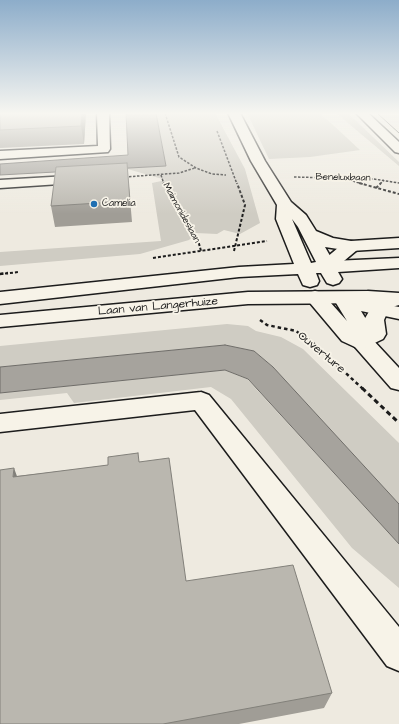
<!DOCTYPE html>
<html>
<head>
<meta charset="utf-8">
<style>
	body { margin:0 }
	canvas { display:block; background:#eeeae0 }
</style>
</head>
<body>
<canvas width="399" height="724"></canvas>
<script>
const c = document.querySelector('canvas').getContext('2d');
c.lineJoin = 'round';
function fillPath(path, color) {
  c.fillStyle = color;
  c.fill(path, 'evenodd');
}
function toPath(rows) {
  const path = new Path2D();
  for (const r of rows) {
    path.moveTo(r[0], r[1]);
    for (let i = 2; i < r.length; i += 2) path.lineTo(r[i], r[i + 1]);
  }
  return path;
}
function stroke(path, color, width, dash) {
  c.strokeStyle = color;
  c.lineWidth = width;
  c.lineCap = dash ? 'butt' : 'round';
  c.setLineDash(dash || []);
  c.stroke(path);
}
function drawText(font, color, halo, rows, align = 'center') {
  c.font = font + ' "Architects Daughter",sans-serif';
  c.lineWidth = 3.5;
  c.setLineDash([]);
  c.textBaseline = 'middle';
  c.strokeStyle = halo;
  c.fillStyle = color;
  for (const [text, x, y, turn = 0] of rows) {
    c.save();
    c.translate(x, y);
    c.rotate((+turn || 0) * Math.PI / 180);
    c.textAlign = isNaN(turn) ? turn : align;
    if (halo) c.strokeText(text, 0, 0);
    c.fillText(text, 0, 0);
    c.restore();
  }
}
fillPath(toPath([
	[156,113,215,113,245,169,260,223,240,234,224,230,217,234,196,233,189,240,140,254,0,266,0,252,161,241,152,183,166,180,124,168,166,166],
	[247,113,320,113,360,150,310,157,269,159],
	[336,113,348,113,399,162,399,166],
	[227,324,248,326,256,331,281,337,303,349,399,443,399,504,273,367,254,351,225,345,0,367,0,346],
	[225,370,247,379,399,544,399,588,352,548,231,399,211,387,74,403,67,393,0,400,0,393]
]), '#cfccc3');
const water = toPath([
	[126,113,156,113,166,166,0,175,0,164,128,155,126,113],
	[225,345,254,351,273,367,399,504,399,544,248,379,225,370,0,393,0,367,225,345]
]);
fillPath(water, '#a6a39d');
stroke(water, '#6f6d69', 1);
const minor = toPath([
	[97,113,109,113,110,149,108,152,0,159,0,151,98,146,97,113],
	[85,175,90,176,92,179,90,182,0,188,0,180,85,175],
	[351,241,357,242,359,246,357,250,332,271,326,272,320,271,317,267,320,263,345,242,351,241],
	[315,291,322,293,347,321,333,298,336,294,343,292,373,302,399,307,399,319,361,311,372,329,373,340,399,368,399,390,391,388,355,347,342,341,305,297,308,293,315,291],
	[201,392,209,395,399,627,399,671,387,666,195,410,0,432,0,414,201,392]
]);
const major = toPath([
	[228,113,240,113,265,161,291,202,306,215,316,231,333,238,351,241,399,238,399,248,351,251,325,247,333,261,399,258,399,268,338,272,342,279,339,283,333,285,327,283,321,273,316,273,319,281,317,285,310,287,303,285,298,274,239,277,0,304,0,292,239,267,294,264,276,219,277,205,251,161,228,113],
	[292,219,298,227,316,262,311,263,292,219],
	[356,113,368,113,399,142,399,153,395,152,356,113],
	[368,291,399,293,399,305,392,307,388,311,384,320,386,334,383,339,362,349,355,347,351,342,355,337,365,331,364,320,374,303,248,304,0,327,0,315,248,292,368,291]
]);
stroke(minor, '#1c1c1c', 3);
stroke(major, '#1c1c1c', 3);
stroke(toPath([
	[165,113,179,157,196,168,212,174,226,175],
	[217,131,237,184],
	[161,175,164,184],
	[125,177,179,173,195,168],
	[294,177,374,179,399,183],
	[345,179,363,184],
	[380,184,384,180]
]), '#1c1c1c', 1.5, [2.5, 1.5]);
stroke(toPath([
	[163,183,198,240,201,251],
	[359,183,399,194],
	[376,188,381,183],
	[234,251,245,205,237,183],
	[153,258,267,241],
	[0,274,19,272]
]), '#1c1c1c', 2, [3, 2]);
stroke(toPath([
	[0,274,8,273],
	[260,320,267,325,296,331,312,342,363,389]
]), '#1c1c1c', 2.5, [3.5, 3]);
stroke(toPath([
	[362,388,399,423]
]), '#1c1c1c', 3, [5, 3.5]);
fillPath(minor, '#f7f3e8');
fillPath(major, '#f7f3e8');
stroke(toPath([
	[377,113,399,133]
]), '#1c1c1c', 1);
fillPath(toPath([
	[0,113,86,113,84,144,0,148],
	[127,163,132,222,55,227,51,206],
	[139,462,186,581,332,693,324,708,239,724,0,724,17,476]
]), '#a09d96');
fillPath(toPath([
	[82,113,86,113,84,144,81,126],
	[14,468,22,490,13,477]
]), '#82807a');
const building = toPath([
	[0,113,82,113,81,126,0,130,0,113],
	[127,163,130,201,51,206,56,167,127,163],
	[138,453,139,462,169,458,186,581,293,565,332,693,163,724,0,724,0,470,14,468,13,477,108,465,108,457,138,453]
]);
fillPath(building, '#bab7af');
stroke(building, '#82807a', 1);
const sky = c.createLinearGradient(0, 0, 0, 214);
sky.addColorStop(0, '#8dadca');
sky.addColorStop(0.53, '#f7f6f1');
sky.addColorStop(1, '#f7f6f100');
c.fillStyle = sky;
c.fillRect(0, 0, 399, 214);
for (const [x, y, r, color] of [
	[94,204,4,"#1f6fb2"]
]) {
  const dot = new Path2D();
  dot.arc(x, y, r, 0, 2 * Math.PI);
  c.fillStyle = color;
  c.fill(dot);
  stroke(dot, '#f7f3e8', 1.5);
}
drawText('10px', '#1c1c1c', '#f7f3e8', [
	["Beneluxbaan",343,178,1],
	["Maimonideslaan",181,213,61]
]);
drawText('10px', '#1c1c1c', '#f7f3e8', [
	["Camelia",102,204]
], 'left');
drawText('12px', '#1c1c1c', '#f7f3e8', [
	["Laan van Langerhuize",158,307,-5],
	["Ouverture",321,353,40]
]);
</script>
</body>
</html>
